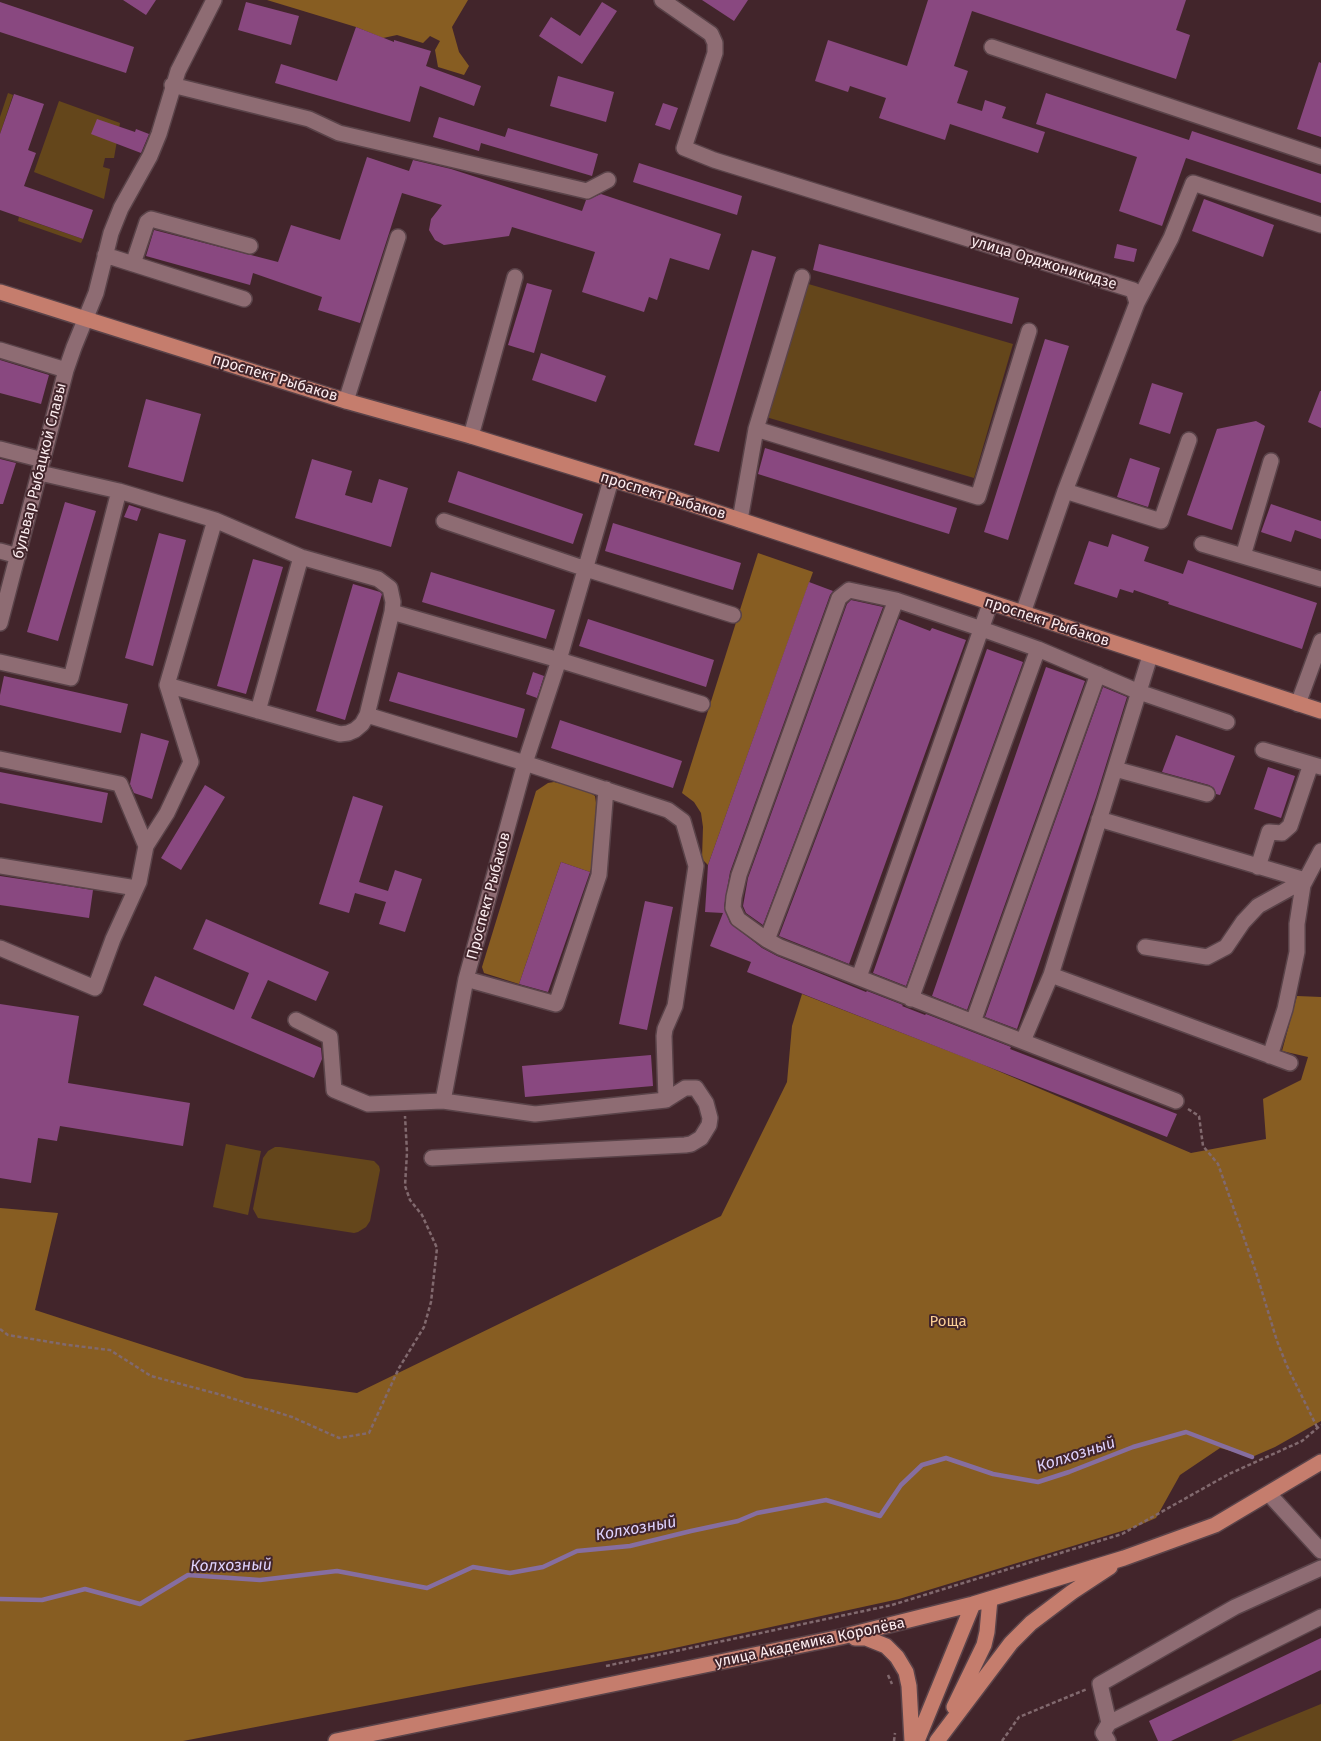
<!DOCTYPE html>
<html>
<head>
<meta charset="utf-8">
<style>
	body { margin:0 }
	canvas { display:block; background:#42252b }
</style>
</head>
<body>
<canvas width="1321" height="1741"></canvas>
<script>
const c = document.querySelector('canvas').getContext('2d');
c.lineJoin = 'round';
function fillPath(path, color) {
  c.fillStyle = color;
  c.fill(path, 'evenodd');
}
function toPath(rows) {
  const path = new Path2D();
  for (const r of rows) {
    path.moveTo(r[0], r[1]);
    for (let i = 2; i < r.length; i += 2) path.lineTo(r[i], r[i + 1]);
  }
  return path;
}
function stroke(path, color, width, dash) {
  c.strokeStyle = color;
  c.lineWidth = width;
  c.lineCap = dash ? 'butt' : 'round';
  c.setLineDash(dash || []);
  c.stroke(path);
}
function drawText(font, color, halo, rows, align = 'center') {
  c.font = font + ' "Fira Sans",sans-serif';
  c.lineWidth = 4;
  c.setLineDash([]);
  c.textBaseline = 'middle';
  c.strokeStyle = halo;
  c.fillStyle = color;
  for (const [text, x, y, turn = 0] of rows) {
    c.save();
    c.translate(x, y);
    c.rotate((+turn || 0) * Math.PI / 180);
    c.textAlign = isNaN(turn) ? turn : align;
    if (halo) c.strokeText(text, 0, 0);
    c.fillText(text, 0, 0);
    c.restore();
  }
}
fillPath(toPath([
	[8,93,13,95,0,134,0,117],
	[59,101,120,123,114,158,105,158,103,167,110,169,104,199,34,172],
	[19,217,83,239,81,243,18,221],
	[805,283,1013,344,974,478,766,417],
	[226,1144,261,1151,248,1215,213,1207],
	[275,1147,280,1147,374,1161,379,1166,380,1170,370,1221,366,1227,358,1232,354,1233,258,1218,253,1209,263,1158,268,1151],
	[1321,1704,1321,1741,1231,1741]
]), '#64461b');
fillPath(toPath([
	[267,0,468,0,452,27,459,52,469,66,464,75,438,67,435,50,440,41,430,36,423,43,397,35,383,38,356,27],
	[758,553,813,572,708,865,702,859,703,827,701,813,694,802,682,793],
	[554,782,584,789,595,796,596,803,595,856,590,872,561,862,519,984,484,973,482,967,536,791,548,783],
	[802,994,977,1062,1191,1153,1266,1139,1263,1099,1301,1080,1308,1057,1282,1051,1297,996,1321,997,1321,1421,1275,1447,1252,1457,1220,1448,1180,1475,1156,1518,1135,1527,899,1599,661,1651,469,1686,183,1741,0,1741,0,1208,58,1213,35,1310,245,1378,357,1393,721,1216,787,1082,792,1026]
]), '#875d22');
stroke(toPath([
	[0,1599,42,1600,85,1589,140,1604,188,1575,260,1580,337,1571,427,1588,473,1567,510,1573,543,1567,577,1551,630,1546,691,1531,738,1521,757,1513,826,1500,880,1516,901,1485,922,1465,946,1458,993,1474,1038,1482,1069,1472,1133,1447,1186,1432,1252,1457]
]), '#866ea0', 4.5);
fillPath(toPath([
	[123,0,156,0,146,15],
	[702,0,748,0,734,21],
	[928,0,1186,0,1176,30,1190,35,1176,79,972,11,954,66,968,71,957,103,982,111,985,100,1006,107,1002,118,1045,132,1038,153,950,124,945,140,879,118,886,98,850,86,848,92,815,81,828,40,907,66],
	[0,2,134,47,126,73,0,32],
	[246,2,299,16,291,45,238,30],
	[602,2,617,11,582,64,539,36,551,17,580,36],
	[356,27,394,42,394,40,431,51,426,66,481,86,474,106,420,86,410,122,275,83,281,64,337,81],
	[1319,62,1321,63,1321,137,1297,129],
	[558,76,614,92,606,122,550,106],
	[1046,93,1189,140,1192,131,1321,174,1321,203,1186,158,1162,226,1119,211,1137,157,1036,124],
	[14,94,44,104,28,150,36,153,24,186,93,210,83,239,0,210,0,134],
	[663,103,678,108,670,130,655,125],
	[439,117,505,137,508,128,598,154,592,176,481,143,479,151,433,137],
	[97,119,135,132,136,129,149,134,141,153,91,134],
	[367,157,409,171,413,160,451,169,582,211,586,200,601,194,721,234,709,270,670,258,657,300,649,297,644,312,582,292,595,252,512,227,509,236,444,245,435,240,429,230,431,219,442,205,402,193,360,323,318,310,322,297,253,273,250,285,146,256,154,230,278,262,291,225,340,240],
	[639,163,742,196,737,215,633,182],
	[1204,199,1274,225,1263,257,1192,231],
	[819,244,1019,298,1012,324,813,270],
	[1117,244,1137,249,1134,262,1114,258],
	[752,250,776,257,719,452,694,445],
	[527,283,552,290,534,353,508,345],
	[1045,339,1069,346,1008,540,984,532],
	[541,353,606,376,596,402,532,380],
	[0,360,49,375,41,404,0,393],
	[1152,383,1183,393,1170,434,1139,424],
	[1320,391,1321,391,1321,428,1308,422],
	[146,399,201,414,183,482,128,467],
	[1256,421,1265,426,1232,530,1187,515,1217,429],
	[765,448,957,508,949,534,758,474],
	[1130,458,1160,468,1148,507,1117,497],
	[0,459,16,463,3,504,0,504],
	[312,459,352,471,345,495,372,503,379,479,408,488,391,547,295,518],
	[458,471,583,514,573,544,448,502],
	[65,502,96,511,58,641,27,632],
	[1271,504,1321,521,1321,539,1295,530,1291,542,1261,532],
	[129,505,141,509,137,521,124,517],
	[613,523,741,563,733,590,605,551],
	[159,533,186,540,153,666,125,658],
	[1112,534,1149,547,1144,561,1183,574,1188,560,1317,603,1302,649,1168,604,1169,602,1134,590,1133,593,1120,589,1117,598,1074,584,1089,541,1108,547],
	[253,559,283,567,246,694,217,686],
	[431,572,555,610,546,639,422,602],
	[809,582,833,591,830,595,730,872,724,907,730,923,762,948,777,956,866,992,867,991,903,1005,902,1006,925,1015,926,1014,1011,1047,1010,1049,1177,1114,1167,1137,747,972,751,962,710,946,723,913,705,912,708,865],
	[353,584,380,592,382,594,345,720,316,711],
	[851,600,883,607,763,925,746,913,743,906,748,878,847,604],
	[588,619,714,660,706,687,579,646],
	[899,619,930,631,932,628,966,640,849,964,779,936],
	[987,649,1023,662,906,986,873,973],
	[1046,667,1085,681,967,1010,932,996],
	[398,672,525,709,517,738,389,701],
	[533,672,544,676,537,698,526,694],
	[4,676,128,704,121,733,0,705,0,695],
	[1103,687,1127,697,1096,797,1017,1029,985,1017],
	[560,720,682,761,673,788,551,748],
	[141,733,169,741,152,799,134,793,130,784],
	[1176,735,1235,756,1220,795,1216,794,1214,788,1209,785,1162,772],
	[1268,767,1295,776,1281,818,1254,809],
	[0,772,108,793,102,823,0,803],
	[205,785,225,797,181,870,161,858],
	[353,796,383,806,359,882,388,891,395,870,422,879,405,932,379,924,386,902,355,893,349,913,319,904],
	[561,862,590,872,548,992,519,984],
	[0,876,93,890,89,918,0,905],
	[645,901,673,907,647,1030,619,1024],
	[206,919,329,972,316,1001,268,980,251,1018,321,1048,322,1059,314,1078,143,1005,155,976,234,1010,249,973,193,949],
	[0,1004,79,1016,68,1083,190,1103,183,1146,60,1126,57,1141,38,1138,31,1183,0,1178],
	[651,1055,653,1086,525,1097,522,1066],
	[1321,1638,1321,1670,1171,1741,1158,1741,1149,1721]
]), '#894880');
const minor = toPath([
	[662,0,711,34,715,43,715,53,684,148,714,160,1133,290,1137,303,1065,491,1023,613],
	[992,47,1321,157],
	[172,85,309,119,339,133,587,191,608,180],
	[105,255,244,299],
	[133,264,147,222,151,219,250,246],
	[1137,303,1171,238,1193,183,1321,225],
	[0,350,66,370],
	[346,401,398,237],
	[756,429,802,277],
	[471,436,515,277],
	[0,449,43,460],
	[40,473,119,491,215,520,301,557,378,579,390,588,393,602,392,612],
	[1065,491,1161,521,1189,440],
	[215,520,167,685,340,734,348,733,355,730,362,724,367,715,525,763,668,810,683,821,696,866,675,1006,665,1029,664,1036,666,1100],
	[740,520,756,429,978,497,1029,331],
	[444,521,586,569,733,615],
	[1202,544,1321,579],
	[0,551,18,556],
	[1243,556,1271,461],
	[0,623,66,370,74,347,96,293,111,233,121,208,150,156,159,134,178,71,214,0],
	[0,662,71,678,119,491],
	[1298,704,1321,641],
	[258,711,301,557],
	[367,715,392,612,559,660,702,704],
	[1263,750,1321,767],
	[0,759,120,784,146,846],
	[1115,769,1207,794],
	[1099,819,1305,880],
	[0,866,136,888],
	[1258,867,1269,832,1282,833,1290,826,1311,764],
	[767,940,896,600],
	[1145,947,1207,957,1226,947,1243,922,1258,906,1305,880],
	[0,948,95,988,113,939,139,882,146,846,167,813,191,762,167,685],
	[1051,975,1290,1063],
	[859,977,990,604],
	[466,979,556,1004,599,875,606,789],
	[911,999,1038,649],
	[296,1020,330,1037,334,1090,368,1104,443,1101],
	[973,1022,1098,674],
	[1023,1041,1051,975,1150,656],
	[1270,1056,1285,1009,1297,952,1297,924,1303,885,1321,851],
	[1176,1101,780,947,767,940,738,919,733,908,734,897,739,875,839,598,849,590,896,600,982,629,1038,649,1139,692,1227,722],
	[432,1158,685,1145,691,1144,701,1138,709,1125,710,1118,706,1103,696,1088,685,1088,666,1100,535,1114,443,1101,466,979,525,763,559,660,611,480],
	[1269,1494,1321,1551],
	[1109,1723,1100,1684,1235,1607,1321,1568],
	[1108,1741,1103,1733,1109,1723,1321,1617]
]);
const major = toPath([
	[0,292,346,401,471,436,676,499,1321,711],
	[855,1638,866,1638,886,1646,897,1657,906,1672,909,1686,912,1741],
	[954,1707,984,1645,987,1632,990,1599],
	[336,1741,841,1637,973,1604,1124,1558,1215,1525,1321,1462],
	[917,1741,973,1604],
	[937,1741,1011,1643,1031,1623,1072,1592,1110,1567]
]);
stroke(minor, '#5a4349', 18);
stroke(major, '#5a4349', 18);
stroke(toPath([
	[1188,1109,1199,1116,1203,1146,1218,1164,1256,1272,1277,1341,1287,1366,1317,1427],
	[0,1329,8,1335,68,1345,110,1350,151,1376,218,1394,292,1417,339,1438,369,1433,399,1368,424,1327,431,1302,437,1248,422,1215,410,1200,405,1186,407,1152,405,1116],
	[606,1666,892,1605,1122,1534,1229,1474,1302,1441,1321,1425],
	[888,1675,892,1684],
	[894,1741,895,1733],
	[1002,1741,1019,1717,1087,1689]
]), '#81696e', 2.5, [4, 2.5]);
stroke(minor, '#8e6c73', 15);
stroke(major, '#c57d6d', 15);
drawText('15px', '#fcecef', '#42252b', [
	["улица Орджоникидзе",1044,263,17],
	["проспект Рыбаков",275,378,17],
	["бульвар Рыбацкой Славы",40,471,-76],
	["проспект Рыбаков",663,496,17],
	["проспект Рыбаков",1047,622,18],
	["Проспект Рыбаков",489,896,-75],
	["улица Академика Королёва",810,1643,-12]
]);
drawText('15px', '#face96', '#42252b', [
	["Роща",948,1322]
]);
drawText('italic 16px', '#ded1fb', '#42252b', [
	["Колхозный",1076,1455,-18],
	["Колхозный",636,1529,-10],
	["Колхозный",231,1566,-1]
]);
</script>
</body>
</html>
